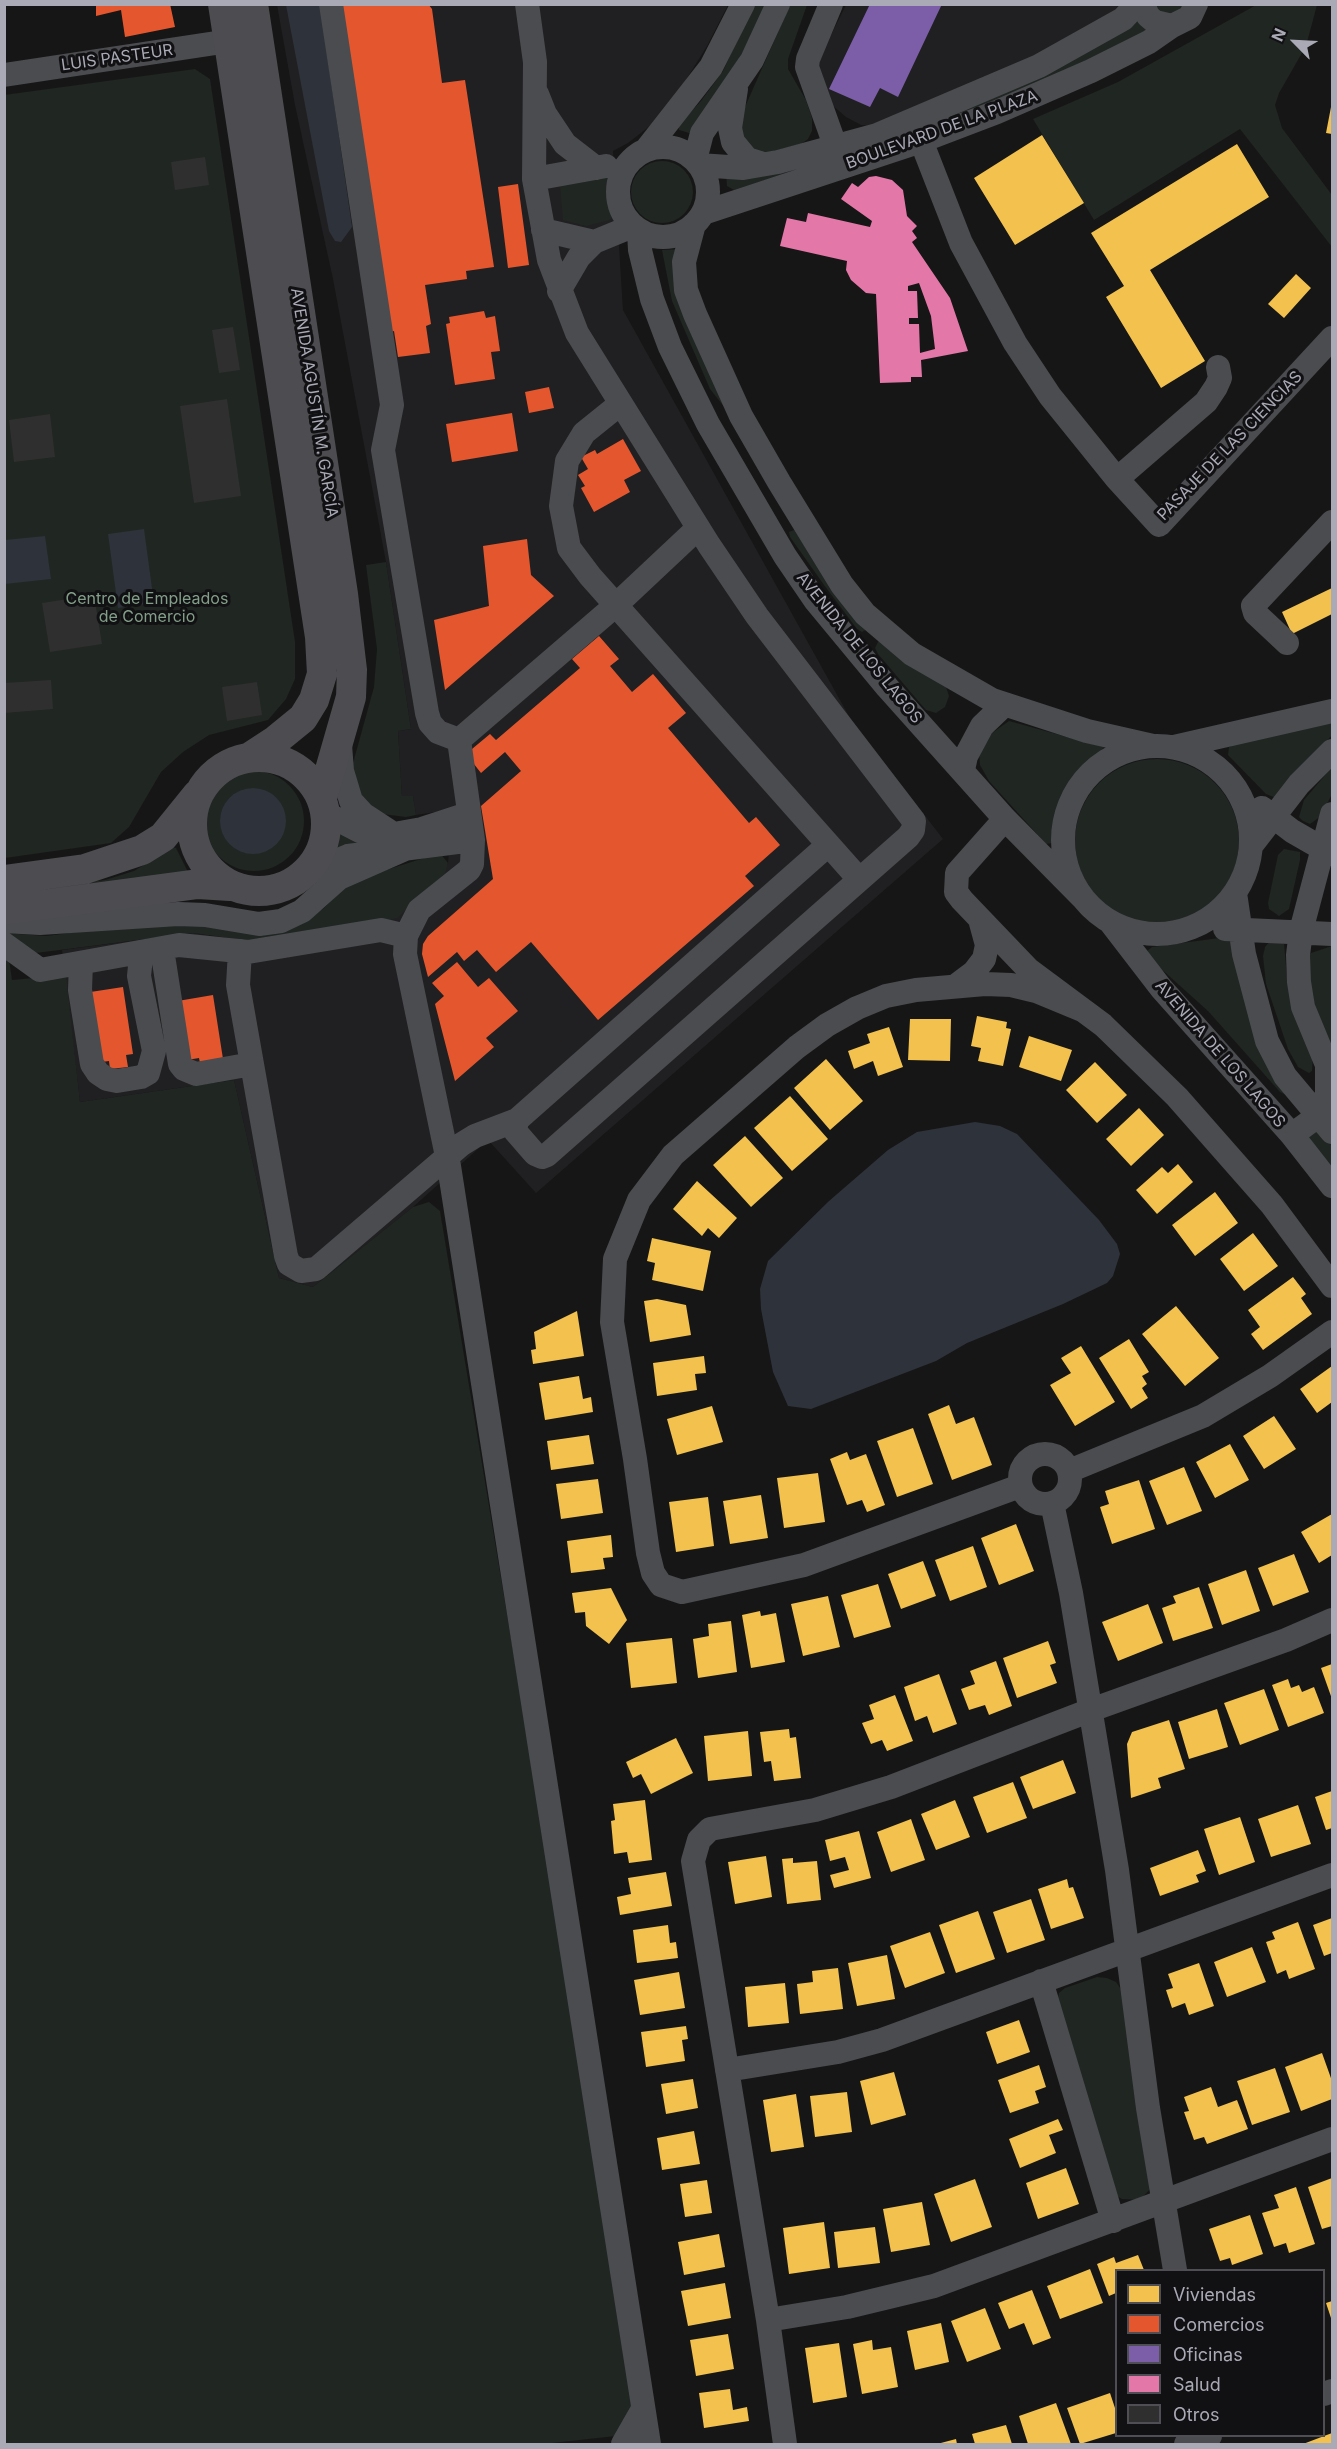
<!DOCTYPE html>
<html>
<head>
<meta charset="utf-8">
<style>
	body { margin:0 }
	#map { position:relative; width:1337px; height:2449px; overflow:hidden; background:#161616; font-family:Inter,sans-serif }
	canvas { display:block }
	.frame { position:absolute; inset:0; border:6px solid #a9aab6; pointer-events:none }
	.legend { position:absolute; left:1115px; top:2269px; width:210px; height:168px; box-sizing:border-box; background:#111012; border:2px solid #4e4e54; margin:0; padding:8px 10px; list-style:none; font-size:18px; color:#a9aab6 }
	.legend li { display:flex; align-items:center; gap:12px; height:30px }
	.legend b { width:30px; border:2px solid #4e4e54 }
	.north { position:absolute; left:1265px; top:12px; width:60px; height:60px; -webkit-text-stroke:4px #111012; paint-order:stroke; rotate:294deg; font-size:16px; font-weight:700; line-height:24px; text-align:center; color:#a9aab6 }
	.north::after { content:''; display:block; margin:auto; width:21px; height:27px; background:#a9aab6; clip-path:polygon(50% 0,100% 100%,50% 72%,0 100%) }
</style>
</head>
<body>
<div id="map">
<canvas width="1337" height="2449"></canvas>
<div class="frame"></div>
<ul class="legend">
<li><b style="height:16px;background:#f2c14e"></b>Viviendas</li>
<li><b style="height:16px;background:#e4572e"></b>Comercios</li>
<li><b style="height:16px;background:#7b5ea7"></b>Oficinas</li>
<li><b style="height:16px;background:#e377a8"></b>Salud</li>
<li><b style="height:16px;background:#2f2f30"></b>Otros</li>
</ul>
<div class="north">N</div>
</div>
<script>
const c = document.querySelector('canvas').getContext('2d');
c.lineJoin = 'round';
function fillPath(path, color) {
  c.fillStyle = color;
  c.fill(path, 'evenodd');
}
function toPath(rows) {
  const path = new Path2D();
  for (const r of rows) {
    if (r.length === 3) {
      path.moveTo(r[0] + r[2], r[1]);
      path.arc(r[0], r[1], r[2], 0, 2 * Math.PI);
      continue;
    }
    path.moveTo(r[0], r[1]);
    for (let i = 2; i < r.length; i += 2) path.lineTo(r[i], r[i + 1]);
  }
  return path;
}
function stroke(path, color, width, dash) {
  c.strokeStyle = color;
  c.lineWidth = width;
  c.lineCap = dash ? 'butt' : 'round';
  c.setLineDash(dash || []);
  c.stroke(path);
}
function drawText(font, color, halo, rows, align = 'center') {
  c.font = font + ' Inter,sans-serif';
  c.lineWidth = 6;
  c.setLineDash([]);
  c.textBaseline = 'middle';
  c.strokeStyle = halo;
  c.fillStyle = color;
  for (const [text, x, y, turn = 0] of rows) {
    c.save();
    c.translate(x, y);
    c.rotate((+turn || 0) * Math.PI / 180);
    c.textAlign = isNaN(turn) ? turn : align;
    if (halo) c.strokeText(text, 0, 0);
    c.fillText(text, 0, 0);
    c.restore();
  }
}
fillPath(toPath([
	[277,5,728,5,707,46,671,104,655,122,628,143,613,151,623,310,850,718,943,839,536,1193,488,1140,413,1207,313,1287,279,1278,234,1080,80,1102,62,950,193,933,224,938,444,874,448,863,449,853,442,811,416,815,413,796,402,797,398,731,411,729,386,562,333,279,295,105],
	[846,5,1130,5,1003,76,873,126,861,125,846,117,832,105,817,71,822,53]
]), '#202022');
fillPath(toPath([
	[1258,4,1317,5,1306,46,1279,93,1275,105,1282,128,1332,195,1332,247,1240,129,1094,220,1033,119,1118,82],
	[754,5,769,5,696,135,679,130,678,126,701,101,723,71],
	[790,5,807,5,788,59,788,69,806,100,812,118,812,131,808,139,801,144,762,154,750,149,743,141,741,116],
	[1151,5,1187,5,1169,18],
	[1141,15,1154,31,971,114,938,121],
	[195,69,210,79,295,642,295,679,286,699,268,720,209,735,183,752,161,772,129,827,111,843,5,858,4,95],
	[662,192,31],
	[814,165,734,190,727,186,726,174],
	[607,176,608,203,614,216,609,220,586,226,563,220,560,184],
	[680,249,725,408,710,389,672,301,662,250],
	[794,530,798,531,867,629,862,632,857,629,824,585,790,537,789,532],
	[386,562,411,729,398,731,402,796,413,796,416,815,406,817,382,814,361,802,350,774,374,687,377,649,366,565],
	[879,640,945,684,949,696,945,707,936,713,926,710,878,654,875,648],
	[1332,718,1332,735,1276,798,1266,794,1228,755,1229,747,1233,745],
	[1009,721,1104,747,1071,785,1061,808,1056,839,1053,843,1046,844,989,781,980,765,979,751,989,735],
	[1157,841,82],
	[1332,767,1332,794,1321,816,1310,824,1303,821,1299,817,1304,800],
	[254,821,50],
	[336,829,377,839,329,851],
	[173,847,176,848,190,876,5,901,4,893,105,880,134,871],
	[1284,849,1300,852,1300,860,1289,909,1279,916,1269,909,1268,903,1278,855],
	[440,853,448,863,445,874,397,918,271,944,193,933,28,954,5,933,46,936,156,922,294,926,323,909,351,881],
	[1234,936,1286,1095,1280,1092,1208,1011,1149,958,1147,951,1152,947],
	[1278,940,1284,944,1288,988,1313,1056,1312,1071,1309,1073,1298,1067,1288,1049,1266,984,1263,956,1265,947,1270,941],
	[1332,946,1332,1065,1311,1017,1304,962,1311,953],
	[4,955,9,959,12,980,66,975,80,1102,234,1080,279,1278,313,1287,413,1207,429,1202,440,1211,643,2433,543,2444,5,2444],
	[1320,1131,1332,1146,1332,1167,1310,1141,1308,1134],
	[1097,1977,1107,1978,1116,1982,1123,1992,1151,2188,1140,2200,1122,2199,1114,2194,1057,2003,1059,1993,1065,1988]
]), '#202622');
fillPath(toPath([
	[286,5,320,5,352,227,341,242,335,241,329,231],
	[144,529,154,603,118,608,108,534],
	[45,536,51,579,5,584,5,540],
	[253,821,33],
	[975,1122,1000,1126,1017,1134,1099,1220,1117,1244,1120,1254,1113,1276,1107,1283,1063,1304,967,1343,936,1361,811,1409,788,1406,773,1372,761,1309,760,1289,768,1261,829,1201,888,1150,917,1132]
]), '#2e323a');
fillPath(toPath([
	[1331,107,1332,107,1332,134,1326,133],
	[1042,135,1084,203,1015,245,974,178],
	[1237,144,1269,197,1150,270,1205,361,1161,388,1106,297,1124,286,1091,233],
	[1296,274,1311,288,1284,318,1268,304],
	[1332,588,1332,614,1292,634,1282,612],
	[977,1016,1007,1022,1006,1028,1011,1029,1003,1066,978,1061,981,1048,971,1046],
	[910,1019,951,1019,950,1061,908,1060],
	[889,1027,903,1067,878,1076,873,1061,854,1069,848,1051,870,1043,867,1034],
	[1029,1036,1072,1050,1061,1081,1019,1067],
	[826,1059,863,1101,830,1130,794,1088],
	[1095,1062,1127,1095,1097,1123,1066,1090],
	[790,1096,828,1139,792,1171,754,1128],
	[1139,1108,1164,1135,1131,1166,1106,1139],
	[745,1136,783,1178,751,1207,713,1165],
	[1178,1164,1193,1182,1157,1214,1136,1190,1162,1167,1168,1173],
	[697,1181,737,1218,719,1238,708,1228,702,1236,673,1209],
	[1215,1192,1238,1223,1195,1256,1172,1225],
	[1253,1233,1278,1266,1244,1291,1220,1259],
	[652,1238,711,1251,703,1291,652,1280,655,1263,647,1261],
	[1293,1277,1306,1294,1301,1298,1312,1314,1263,1350,1251,1334,1260,1327,1248,1310],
	[657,1299,686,1305,691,1335,650,1342,644,1301],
	[1176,1306,1219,1358,1185,1386,1142,1334],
	[577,1311,584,1356,533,1364,531,1350,536,1349,534,1332],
	[1129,1339,1149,1372,1142,1376,1147,1384,1142,1388,1148,1398,1131,1409,1099,1358],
	[1081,1346,1115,1402,1075,1426,1050,1385,1071,1373,1061,1358],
	[704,1356,706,1373,695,1374,697,1390,657,1396,653,1363],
	[1332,1366,1332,1402,1317,1413,1300,1389],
	[579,1376,583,1399,591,1397,593,1412,545,1420,539,1383],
	[949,1405,956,1424,974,1417,992,1465,952,1480,928,1414],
	[712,1406,723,1442,677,1455,667,1419],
	[1274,1416,1296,1449,1264,1469,1243,1436],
	[913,1428,933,1484,897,1497,877,1441],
	[589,1435,594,1464,551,1470,547,1441],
	[1230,1444,1249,1480,1215,1498,1196,1462],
	[847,1452,850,1460,866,1454,885,1505,867,1512,862,1500,847,1505,830,1459],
	[1184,1467,1202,1511,1167,1525,1149,1481],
	[818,1473,825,1522,784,1528,777,1478],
	[598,1479,603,1513,561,1519,556,1484],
	[1139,1480,1155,1529,1112,1544,1100,1507,1109,1504,1105,1491],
	[761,1495,768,1538,730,1544,723,1501],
	[708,1497,714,1546,676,1552,669,1502],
	[1332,1514,1332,1555,1319,1563,1301,1532],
	[1016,1524,1034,1571,999,1585,981,1538],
	[611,1535,613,1557,603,1558,605,1569,571,1573,567,1541],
	[973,1546,987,1587,950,1601,935,1560],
	[1294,1554,1309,1592,1273,1606,1258,1568],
	[923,1561,936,1596,901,1609,888,1574],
	[1246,1570,1260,1611,1222,1625,1208,1584],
	[878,1584,891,1627,854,1638,841,1595],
	[1199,1587,1213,1628,1173,1641,1162,1608,1176,1603,1173,1596],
	[611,1588,627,1620,609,1644,586,1626,585,1612,575,1613,572,1593],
	[828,1596,840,1647,803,1656,791,1604],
	[1148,1604,1163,1643,1118,1661,1102,1622],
	[760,1611,761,1616,776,1613,785,1662,751,1668,742,1615],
	[731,1621,737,1672,698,1678,693,1639,709,1636,708,1624],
	[672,1638,677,1683,631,1688,626,1643],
	[1048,1641,1056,1663,1050,1665,1057,1683,1017,1698,1003,1658],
	[996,1661,1012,1706,989,1715,985,1705,969,1710,961,1689,975,1684,970,1671],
	[1332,1664,1332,1699,1321,1668],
	[939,1674,957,1724,933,1733,927,1716,915,1721,904,1687],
	[1288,1679,1291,1688,1299,1685,1302,1692,1314,1687,1324,1713,1288,1727,1272,1685],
	[1264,1689,1279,1730,1240,1745,1224,1703],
	[895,1695,913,1741,887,1751,882,1740,871,1744,862,1723,874,1719,869,1705],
	[1217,1709,1228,1747,1189,1759,1178,1722],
	[1169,1720,1185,1769,1158,1778,1161,1788,1131,1798,1127,1744,1132,1732],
	[789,1729,790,1738,796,1737,801,1778,774,1781,771,1761,764,1762,760,1732],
	[748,1731,752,1776,708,1781,704,1736],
	[676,1738,693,1773,651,1794,641,1774,633,1778,626,1762],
	[1063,1760,1076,1793,1033,1809,1020,1777],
	[1013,1782,1027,1818,987,1833,973,1797],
	[1332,1791,1332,1828,1326,1830,1315,1797],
	[645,1800,652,1860,629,1863,627,1852,614,1854,611,1821,615,1820,613,1804],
	[955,1800,970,1837,936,1850,921,1814],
	[1298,1805,1311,1844,1271,1857,1258,1819],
	[1240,1817,1255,1862,1219,1875,1204,1829],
	[911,1819,925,1860,891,1872,877,1832],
	[859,1831,871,1878,834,1888,830,1875,849,1870,845,1857,830,1861,825,1840],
	[1198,1850,1206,1871,1196,1875,1199,1882,1160,1896,1150,1868],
	[766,1856,772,1897,735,1904,728,1862],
	[793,1858,793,1863,817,1861,821,1900,787,1904,782,1859],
	[666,1872,672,1906,620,1915,617,1897,631,1894,628,1878],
	[1067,1879,1069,1888,1073,1887,1084,1918,1051,1929,1038,1889],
	[1031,1899,1045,1940,1007,1953,993,1912],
	[978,1911,995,1959,956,1973,939,1925],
	[1332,1918,1332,1953,1324,1956,1313,1925],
	[1298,1922,1315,1969,1289,1979,1286,1970,1277,1974,1266,1942,1275,1939,1272,1932],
	[668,1925,670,1943,676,1942,678,1958,637,1963,633,1930],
	[930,1932,945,1973,905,1988,890,1946],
	[1252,1947,1266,1982,1227,1997,1214,1962],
	[887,1955,895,1999,857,2006,848,1963],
	[1199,1963,1214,2006,1189,2015,1185,2003,1172,2008,1166,1990,1173,1988,1168,1974],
	[838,1968,843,2009,800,2014,797,1984,813,1982,812,1971],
	[679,1972,685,2008,640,2015,634,1980],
	[785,1983,789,2023,748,2027,745,1987],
	[1019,2020,1030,2052,997,2064,986,2032],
	[686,2026,688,2039,682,2040,685,2061,646,2067,641,2032],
	[1322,2053,1332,2081,1332,2099,1301,2111,1285,2067],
	[1039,2065,1046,2087,1035,2091,1039,2103,1010,2113,998,2080],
	[1275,2068,1290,2112,1252,2125,1237,2081],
	[894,2072,906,2115,871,2125,860,2081],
	[693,2079,698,2108,666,2114,661,2084],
	[1211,2087,1218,2107,1237,2100,1248,2129,1207,2144,1204,2137,1194,2140,1184,2112,1189,2111,1184,2097],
	[847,2092,852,2132,815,2137,810,2096],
	[796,2094,804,2147,771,2152,763,2100],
	[1058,2119,1063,2130,1049,2135,1056,2153,1020,2168,1009,2139],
	[694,2131,700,2164,662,2170,657,2138],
	[1066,2168,1079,2204,1038,2219,1026,2183],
	[1332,2178,1332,2226,1322,2229,1308,2187],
	[975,2179,992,2227,951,2242,934,2194],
	[707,2180,712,2213,685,2217,680,2184],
	[1296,2187,1315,2244,1289,2253,1286,2243,1274,2247,1262,2213,1279,2208,1274,2195],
	[922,2202,930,2245,891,2252,883,2209],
	[1250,2215,1263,2254,1232,2265,1230,2258,1220,2261,1209,2229],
	[824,2222,830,2268,789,2274,783,2228],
	[875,2227,880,2263,838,2268,834,2232],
	[719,2234,725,2267,684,2275,678,2242],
	[1138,2255,1144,2270,1116,2270,1116,2293,1109,2296,1097,2264,1114,2257,1116,2263],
	[1090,2269,1103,2303,1060,2319,1047,2286],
	[725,2283,731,2318,688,2326,681,2291],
	[1032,2290,1051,2338,1033,2345,1024,2323,1009,2329,998,2303],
	[1332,2301,1332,2321,1326,2303],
	[985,2308,1001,2349,967,2362,951,2321],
	[941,2323,949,2362,915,2370,907,2331],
	[728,2334,734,2369,696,2376,690,2340],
	[872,2340,873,2350,891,2347,898,2387,862,2394,853,2344],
	[839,2343,847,2397,813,2403,805,2348],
	[730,2389,733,2410,747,2407,749,2421,704,2428,699,2393],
	[1110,2393,1116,2411,1116,2433,1080,2444,1067,2408],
	[1056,2403,1071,2444,1028,2444,1019,2416],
	[1006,2425,1012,2444,975,2444,972,2434],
	[1332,2433,1332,2444,1303,2444],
	[956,2439,957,2444,937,2444]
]), '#f2c14e');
fillPath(toPath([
	[96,4,170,4,175,27,125,37,121,10,96,16],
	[337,4,428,4,432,9,442,83,465,80,494,267,466,271,467,279,425,285,431,324,426,326,430,353,398,357,394,331,387,333],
	[518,184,529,265,508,268,498,187],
	[484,311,486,318,495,316,500,351,491,352,495,379,455,385,446,324,450,323,449,317],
	[549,387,554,408,529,413,525,392],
	[512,413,518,451,452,462,446,424],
	[623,439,641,471,624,480,630,492,594,512,581,488,585,486,578,475,588,469,581,457,595,450,597,454],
	[527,539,531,575,554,596,445,690,434,620,489,606,483,546],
	[599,636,619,659,610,666,632,692,653,674,686,713,668,728,749,823,756,817,780,845,745,876,754,886,598,1020,531,942,496,972,477,950,464,961,457,952,428,977,422,954,423,944,428,936,493,879,481,806,521,771,505,752,481,773,466,754,490,734,496,740,580,668,572,659],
	[457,962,478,987,489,978,518,1011,486,1038,494,1047,455,1081,435,1004,444,996,432,983],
	[123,987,133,1054,126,1055,128,1067,110,1069,109,1061,94,1063,84,993],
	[213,995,223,1059,200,1063,199,1058,175,1062,166,1003]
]), '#e4572e');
fillPath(toPath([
	[870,4,942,4,898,97,880,88,870,107,829,89]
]), '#7b5ea7');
fillPath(toPath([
	[876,176,892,180,903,190,907,216,917,226,912,231,917,238,912,242,950,298,968,351,921,360,922,377,911,377,911,382,880,383,876,294,866,293,851,280,846,270,847,261,780,246,787,218,806,222,808,213,870,227,872,221,841,199,852,183,858,187,869,177],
	[919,283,931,316,935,349,920,353,919,324,909,324,909,318,918,318,917,291,908,291,908,286]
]), '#e377a8');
fillPath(toPath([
	[205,157,209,185,175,190,171,162],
	[233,327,240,370,219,373,212,330],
	[227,399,241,496,194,503,180,406],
	[50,414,55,457,14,462,9,420],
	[94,595,102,644,50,652,42,603],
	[51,680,53,709,4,713,4,683],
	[257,682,262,715,227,721,222,687]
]), '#2f2f30');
stroke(toPath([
	[331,4,392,405,383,450,427,713,430,723,438,732,459,740],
	[527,4,535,62,534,179,549,260,577,333,709,545,757,616,914,821,913,830,908,837,547,1155,542,1157,535,1154,515,1131,517,1120,828,845],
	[831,4,808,59,807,67,841,162],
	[1143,4,1148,16,1155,22,1172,26,1190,17,1196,4],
	[4,75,229,41],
	[736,89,730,128,733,142,747,159,763,164],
	[537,94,545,114,565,144,596,168],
	[913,120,961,243,1015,343,1050,396,1117,479,1159,525,1332,338],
	[663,192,45],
	[646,150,711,67,743,4],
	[695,160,702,133,752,60,778,4],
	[699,165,743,168,778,162,877,135,1039,66,1123,19,1137,4],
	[534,179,606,166],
	[703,213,921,141,997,112,1091,71,1149,42,1172,26],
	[694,224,684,262,686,290,695,314,741,416,779,482,842,585,865,614,912,654,992,700,1087,731,1153,746],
	[543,230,594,242,633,226],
	[639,231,640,250,652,299,670,347,708,424,785,556,815,600,887,687,1005,819,1082,897],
	[559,291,579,257,594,242],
	[620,404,584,433,567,461,561,506,569,548,590,576,859,879],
	[1117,479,1206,402,1216,387,1220,378,1218,367],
	[1287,643,1255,613,1253,606,1332,522],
	[459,740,473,840,472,864,469,870,419,910,406,936,405,954,449,1166,649,2444],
	[459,740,616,605,698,528],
	[340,745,342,771,351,801,363,814,389,831],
	[1157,840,94],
	[1174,747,1332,711],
	[963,770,966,756,982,726,1004,705],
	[1262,808,1292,831,1332,854],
	[325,813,360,831,394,834,422,829,468,814],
	[1005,819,957,873,956,892,962,900,1029,970,1103,1025,1177,1097,1272,1205,1332,1286],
	[1251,846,1299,784,1332,751],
	[306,873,348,856,473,840],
	[1235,893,1244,954,1267,1041,1285,1076,1332,1132],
	[4,921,40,923,178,914,205,915,259,924,281,921,302,911,339,878,405,849],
	[1111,923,1161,988,1292,1135,1332,1186],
	[1225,929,1332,934],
	[4,944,40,970,179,945,248,952,381,930,406,936],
	[162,949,180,1064,184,1069,196,1074,252,1064],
	[240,951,238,985,286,1256,289,1264,301,1271,316,1269,462,1144,475,1136,517,1120],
	[81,963,80,990,92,1064,98,1073,107,1079,117,1081,141,1077,148,1073,154,1051,139,976,141,957,146,951],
	[958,984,974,972,984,959,987,945,981,923],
	[1292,1135,1319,1115,1327,1094,1327,1065,1303,1007,1299,982,1298,955,1301,931,1332,814],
	[1045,1479,25],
	[1069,1471,1203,1416,1270,1376,1332,1332],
	[1020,1486,804,1565,682,1592,661,1585,653,1573,648,1553,635,1459,612,1322,615,1259,639,1200,673,1155,797,1047,827,1025,857,1008,886,996,916,990,985,984,1011,985,1036,991,1082,1010],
	[1052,1503,1071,1593,1117,1870,1148,2108,1175,2270],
	[1041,1981,1113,2221],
	[727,2070,838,2052,882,2040,1332,1875],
	[768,2320,847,2307,934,2286,1332,2139],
	[1324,2394,1332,2391],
	[623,2444,643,2409],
	[785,2444,768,2320,693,1861,699,1840,710,1829,815,1810,891,1787,1091,1710,1286,1640,1332,1620],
	[1186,2444,1210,2436]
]), '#4b4c4f', 24);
stroke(toPath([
	[223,4,320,637,322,674,314,700,303,718,276,740,250,757],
	[253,4,343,594,352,670,351,697,322,798],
	[259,824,67],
	[4,880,85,869,142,850,163,837,197,795],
	[4,910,198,884,230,886]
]), '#4d4d51', 30);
drawText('16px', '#a9aab6', '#111012', [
	["LUIS PASTEUR",117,58,-8],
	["BOULEVARD DE LA PLAZA",942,130,-20],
	["AVENIDA AGUSTÍN M. GARCÍA",314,403,81],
	["PASAJE DE LAS CIENCIAS",1230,446,-46],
	["AVENIDA DE LOS LAGOS",859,648,51],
	["AVENIDA DE LOS LAGOS",1220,1054,49]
]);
drawText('16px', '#829f89', '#111012', [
	["Centro de Empleados",147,599],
	["de Comercio",147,617]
]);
</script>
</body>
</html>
